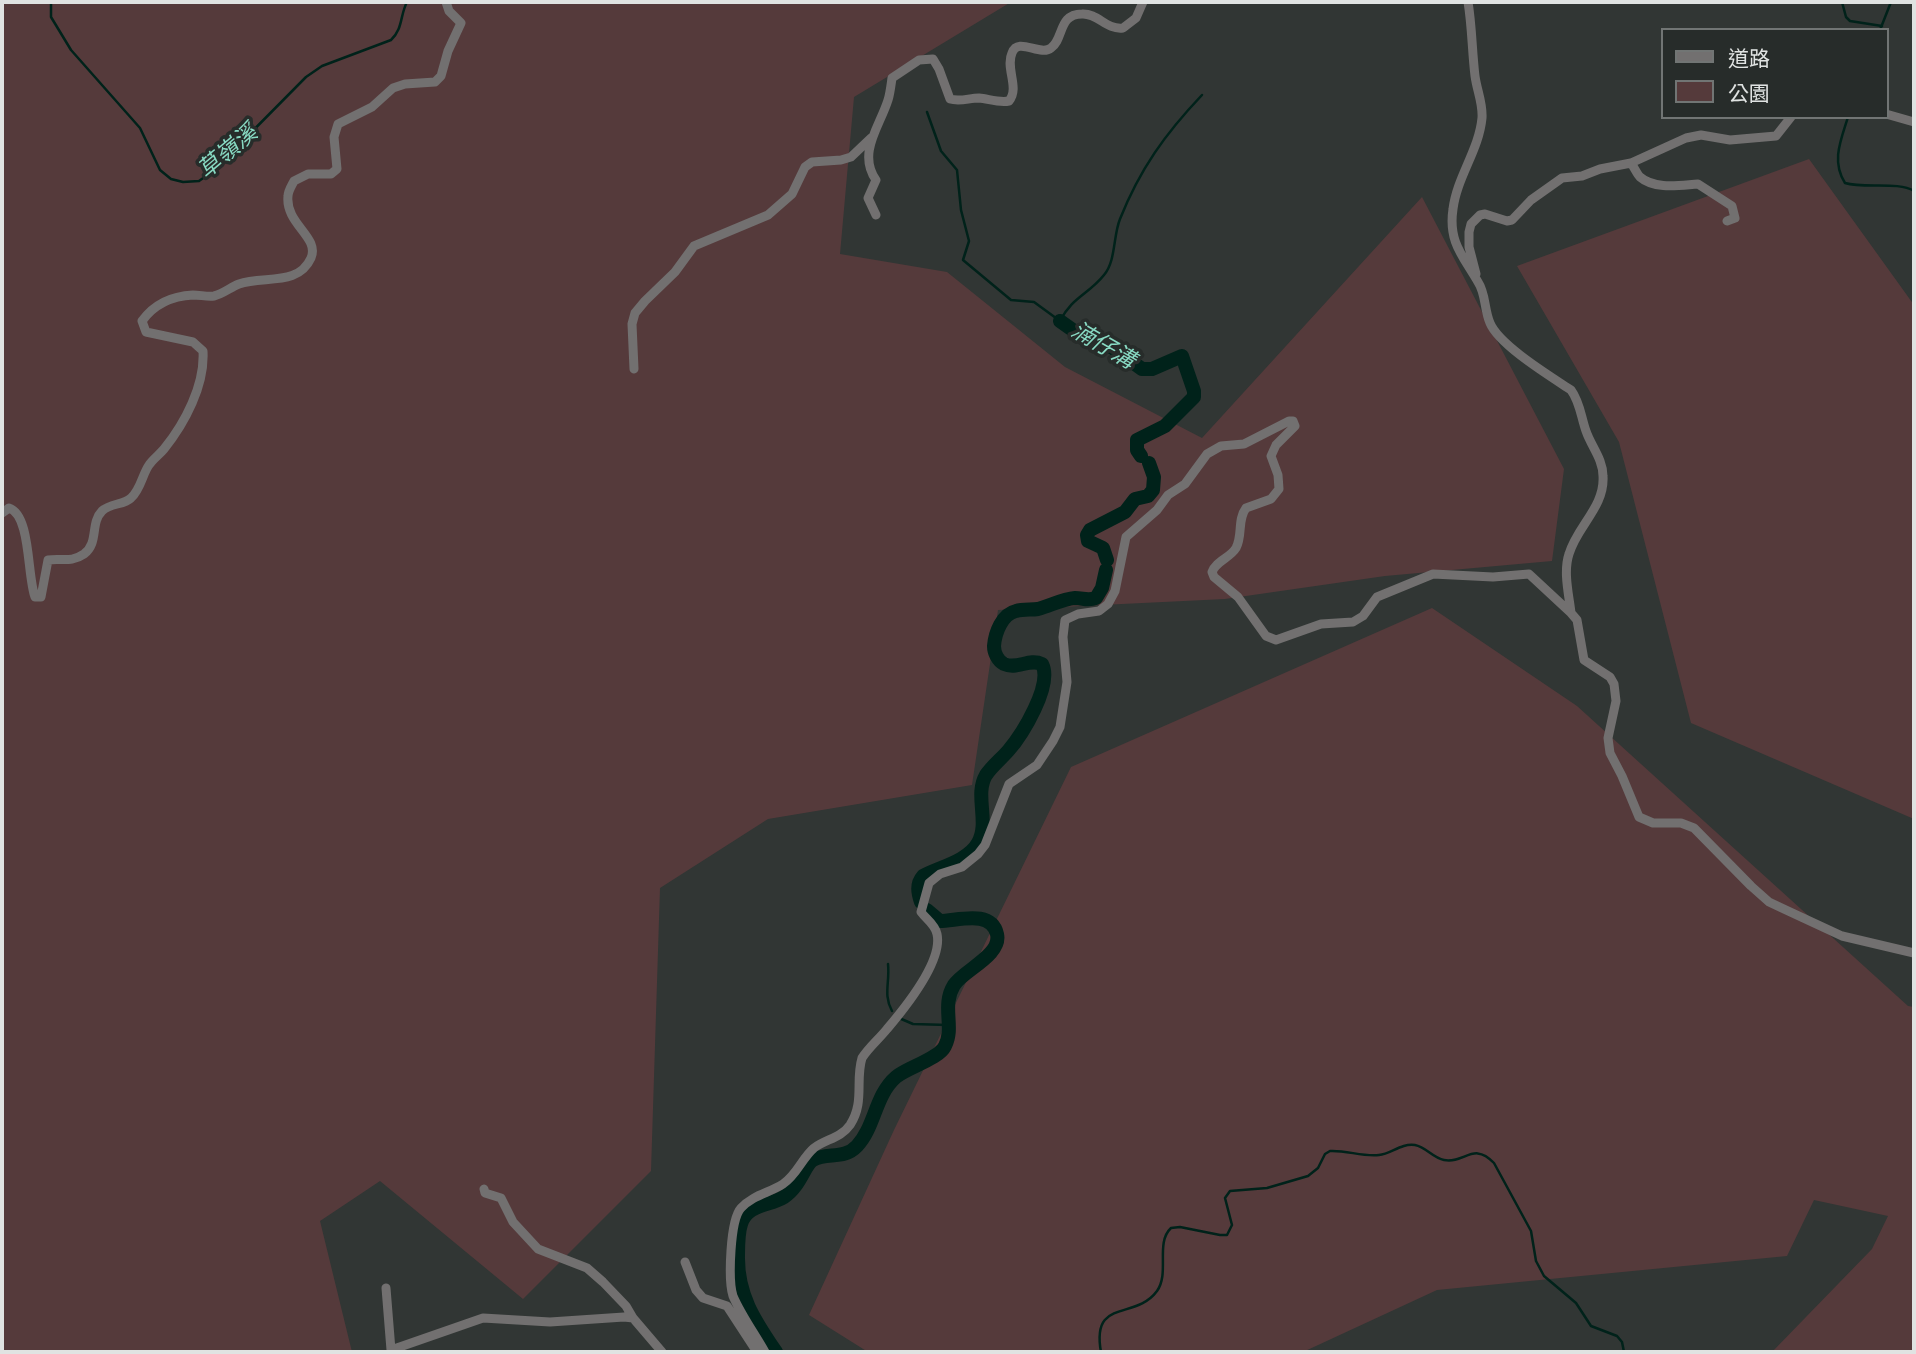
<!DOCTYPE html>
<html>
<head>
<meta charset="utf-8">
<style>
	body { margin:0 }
	#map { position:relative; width:1916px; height:1354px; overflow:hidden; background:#313634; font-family:Rubik,"Noto Sans TC",sans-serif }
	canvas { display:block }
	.frame { position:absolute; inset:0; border:4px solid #e0e3e2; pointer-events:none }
	.legend { position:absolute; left:1661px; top:28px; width:228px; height:91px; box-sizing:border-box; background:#272c2a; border:2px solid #717574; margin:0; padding:9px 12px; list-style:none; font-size:21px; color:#e0e3e2 }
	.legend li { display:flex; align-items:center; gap:14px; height:35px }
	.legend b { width:35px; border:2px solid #717574 }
</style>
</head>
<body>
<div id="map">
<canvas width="1916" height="1354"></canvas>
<div class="frame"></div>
<ul class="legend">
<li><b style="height:9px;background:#727070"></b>道路</li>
<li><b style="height:19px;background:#553a3b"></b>公園</li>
</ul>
</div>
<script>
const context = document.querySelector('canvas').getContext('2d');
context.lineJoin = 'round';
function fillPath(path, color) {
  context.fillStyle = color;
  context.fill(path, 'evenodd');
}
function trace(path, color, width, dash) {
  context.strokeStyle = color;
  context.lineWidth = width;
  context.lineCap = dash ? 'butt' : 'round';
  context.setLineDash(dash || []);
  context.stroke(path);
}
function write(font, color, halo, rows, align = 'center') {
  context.font = font + ' Rubik,"Noto Sans TC",sans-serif';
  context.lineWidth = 7;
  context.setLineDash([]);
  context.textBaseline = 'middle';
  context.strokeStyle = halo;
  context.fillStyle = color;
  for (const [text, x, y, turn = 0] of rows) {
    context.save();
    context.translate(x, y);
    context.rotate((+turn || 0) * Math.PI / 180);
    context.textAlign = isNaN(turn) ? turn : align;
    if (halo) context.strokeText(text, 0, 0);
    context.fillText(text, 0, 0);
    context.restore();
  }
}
fillPath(new Path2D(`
	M2,2H1011L854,97L840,254L947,272L1065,367L1202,438L1422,197L1564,469L1552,561L1385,576L1225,599L998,610L972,785L768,819L660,888L651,1171L523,1299L380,1181L320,1221L352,1352H2Z
	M1809,159L1914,305V819L1691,723L1619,442L1517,266Z
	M1432,608L1577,706L1908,1006L1914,1007V1352H1772L1872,1249L1888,1216L1814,1200L1787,1256L1437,1290L1303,1352H868L809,1315L894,1130L1071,767Z`), '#553a3b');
trace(new Path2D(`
	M51,2V17L71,50L140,128L160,170L171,179L183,182L199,181L213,171L306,77L322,66L391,40C403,29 400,15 407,2
	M1842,2L1846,17L1850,21L1882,26
	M1880,30L1891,2
	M927,112L941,151L957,170L961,210L969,241L963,260L1011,300L1034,302L1060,321C1072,297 1089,294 1104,275C1116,261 1113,236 1120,219C1140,169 1165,134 1202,95
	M1848,117C1841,140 1831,161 1845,183C1865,189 1898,181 1914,191
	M888,964C890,982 883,995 892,1011
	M899,1018L913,1024L948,1025
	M1101,1352C1091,1297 1135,1321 1157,1291C1170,1273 1155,1243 1171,1228L1180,1227L1220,1235H1227L1232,1225L1225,1198L1230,1191L1267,1188L1308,1176L1318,1168L1325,1154L1330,1151C1346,1150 1363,1157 1379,1155C1391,1154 1401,1143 1415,1145C1426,1147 1433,1158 1444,1160C1465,1164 1473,1141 1494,1163L1531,1231L1536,1261L1544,1276L1576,1303L1591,1326L1617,1336L1622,1342L1624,1352`), '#00221a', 2.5);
trace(new Path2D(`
	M1060,321L1084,338L1113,348L1142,369H1152L1182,356L1194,391V397L1165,426L1137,440V450L1141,456
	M1107,560L1103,548L1088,541L1087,535L1090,530L1125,512L1135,499L1148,496L1153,490L1154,477L1149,463
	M921,902C918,893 916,884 923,876C940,867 968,861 978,843C990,822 974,795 986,775C992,766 1001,759 1008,751C1022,735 1053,685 1042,664C1029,658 1017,670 1004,664C998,661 994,653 994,646C995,633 1002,614 1016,611C1023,609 1031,610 1038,609C1050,606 1062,599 1075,598C1083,598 1088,601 1096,598L1102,588L1106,570
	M776,1352C755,1321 737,1295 738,1255C738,1245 738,1233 741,1224C747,1204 770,1206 784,1197C800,1187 805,1164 813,1160C827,1152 844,1160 857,1146C875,1127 875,1095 896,1077C908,1067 939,1059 945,1046C955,1027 941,1006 954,985C964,970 1002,955 997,934C991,909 957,921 940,921L927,910`), '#00221a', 14);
trace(new Path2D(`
	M1468,2C1472,26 1472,51 1475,76C1477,91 1483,103 1482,118C1479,150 1457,177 1453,209C1448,242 1463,256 1478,282C1486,294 1484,309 1490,323C1499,345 1550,376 1571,390C1580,402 1581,417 1586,431C1591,446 1603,459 1603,476C1605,507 1577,526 1569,554C1563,572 1569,595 1571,613
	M1886,114L1914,122
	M1631,163C1634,167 1637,174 1640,177C1655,190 1681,185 1698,184L1732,206L1735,218L1727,221
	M876,215L868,198L876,180C857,153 880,126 888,100C890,94 891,85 892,78L919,60L933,59L939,69L950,99C960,102 969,98 979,98C989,99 999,103 1009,101C1020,88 1005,68 1012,53C1018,36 1040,57 1051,48C1064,39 1058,14 1082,14C1098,13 1106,30 1123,28L1136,18L1143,2
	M1476,274L1469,247V232L1471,224L1480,215L1485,214L1507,221L1512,220L1531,200L1562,178L1582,176L1600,169L1631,163L1686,138L1701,135L1730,140L1776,136L1791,117
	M634,369L632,324L635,313L645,301L675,272L694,246L768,215L792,194L805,167L812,162L841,160L851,157L871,138
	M2,513L9,508C31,515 27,576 35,597H41L48,560C62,558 71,563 84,554C99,543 90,523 102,511C110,503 124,505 131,498C141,489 142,475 149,465C153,459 159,455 164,449C185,423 205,385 203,351L193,342L146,332L142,321C155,303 172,296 193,295C200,295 208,297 214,296C223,294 231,287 239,284C263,275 298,287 311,258C320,237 285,224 288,196C288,191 292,185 294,181L308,174H331L337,169L334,137L338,124L372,107L393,88L405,84L435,82L441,76L448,51L461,23L449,11L446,2
	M484,1189L485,1193L501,1198L513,1222L538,1249L587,1268L603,1282L626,1306L633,1318
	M685,1262L696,1290L703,1298L727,1306L757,1352
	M386,1288L391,1350L483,1318L550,1322L624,1317L633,1318L662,1352
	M765,1352C755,1334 741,1315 733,1296C728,1280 730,1220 741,1208C753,1195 769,1193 783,1184C797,1175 802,1158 814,1148C826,1139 841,1138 850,1125C865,1102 855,1081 862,1058C869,1047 879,1039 887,1029C904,1009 943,961 937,934C935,924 926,919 921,912L929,883L940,874L962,867L978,854L985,845L1009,784L1037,765L1053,741L1060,727L1067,682L1063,637L1065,620L1078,614L1099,611L1108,604L1115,591L1126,537L1157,510L1168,495L1185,484L1207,454L1221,446L1244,444L1289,421H1293L1295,426L1276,445L1271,456L1278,475L1279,489L1271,499L1246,508C1237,520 1243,535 1236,548C1230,558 1216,561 1212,572L1214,577L1238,597L1266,636L1276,640L1321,624L1353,622L1363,616L1377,597L1433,574L1493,577L1529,574L1571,613L1577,620L1584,660L1610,677L1614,684L1616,701L1608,738L1610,753L1622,776L1639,817L1653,823H1681L1694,828L1751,886L1769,902L1786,910L1842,936L1914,953`), '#727070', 9);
write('italic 23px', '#88dac3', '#272c2a', [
	["草嶺溪",228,152,-40],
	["湳仔溝",1103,346,30]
]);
</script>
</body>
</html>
